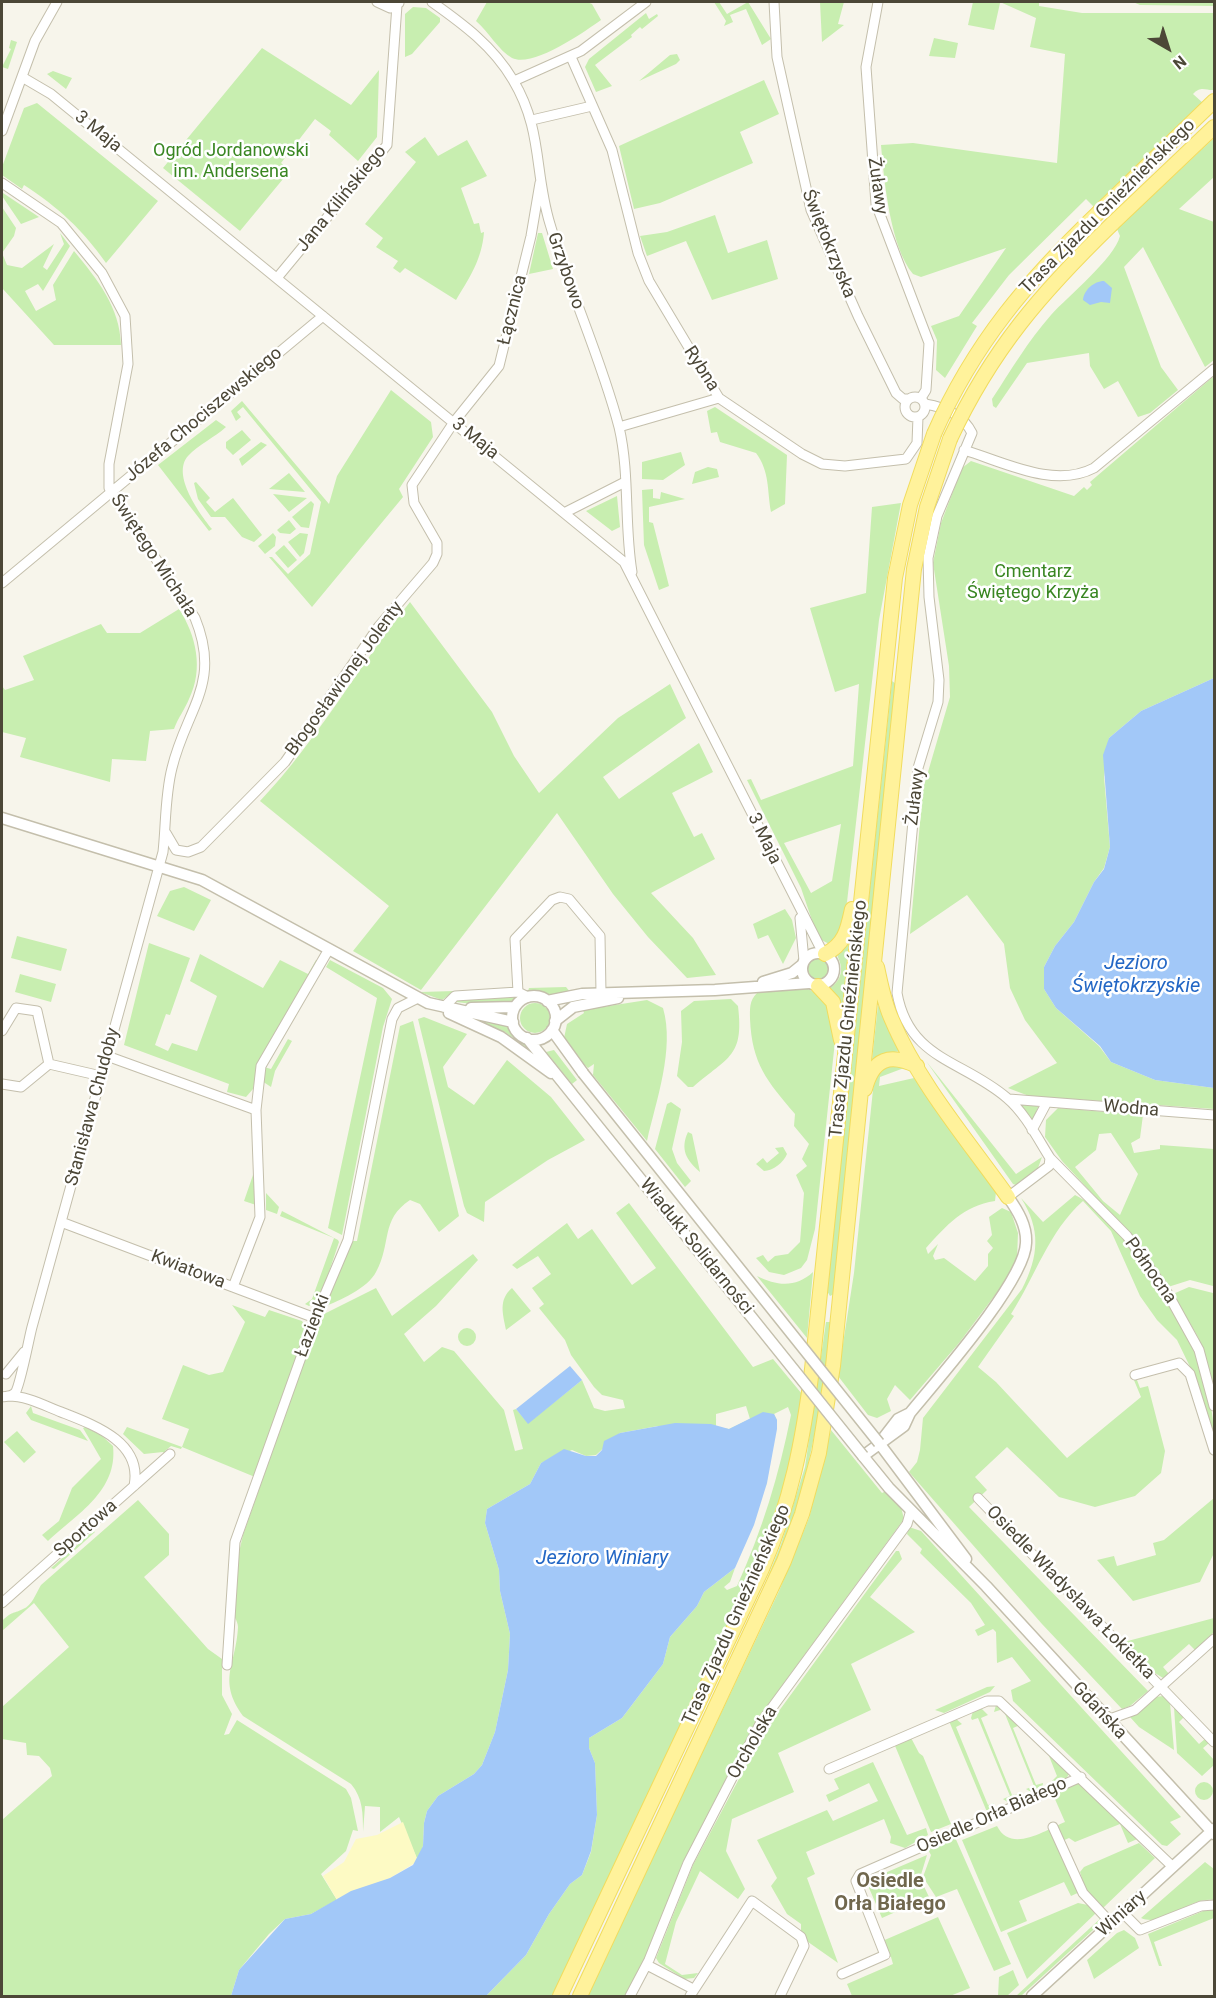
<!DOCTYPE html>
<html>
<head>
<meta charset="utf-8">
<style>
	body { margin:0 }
	#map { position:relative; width:1216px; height:1998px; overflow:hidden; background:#f7f5eb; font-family:Roboto,sans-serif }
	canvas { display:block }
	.frame { position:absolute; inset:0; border:3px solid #4c4737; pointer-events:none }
	.north { position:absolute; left:1138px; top:18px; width:60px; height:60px; -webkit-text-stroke:4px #fff; paint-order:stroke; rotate:141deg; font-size:16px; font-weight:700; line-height:24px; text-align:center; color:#4c4737 }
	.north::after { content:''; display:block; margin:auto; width:21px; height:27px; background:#4c4737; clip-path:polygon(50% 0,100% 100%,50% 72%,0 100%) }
</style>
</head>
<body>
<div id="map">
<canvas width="1216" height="1998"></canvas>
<div class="frame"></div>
<div class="north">N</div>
</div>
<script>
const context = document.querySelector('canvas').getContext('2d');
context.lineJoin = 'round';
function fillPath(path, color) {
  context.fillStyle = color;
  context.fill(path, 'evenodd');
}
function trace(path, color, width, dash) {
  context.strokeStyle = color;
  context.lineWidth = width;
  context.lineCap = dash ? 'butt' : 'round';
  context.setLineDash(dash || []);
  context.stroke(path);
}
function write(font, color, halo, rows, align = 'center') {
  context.font = font + ' Roboto,sans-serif';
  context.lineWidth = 5;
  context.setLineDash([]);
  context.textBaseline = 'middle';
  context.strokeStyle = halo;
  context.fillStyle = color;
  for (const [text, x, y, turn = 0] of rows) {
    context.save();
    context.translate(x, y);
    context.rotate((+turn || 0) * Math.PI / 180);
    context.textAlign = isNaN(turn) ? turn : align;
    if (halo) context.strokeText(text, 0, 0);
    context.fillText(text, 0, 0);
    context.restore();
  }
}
fillPath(new Path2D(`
	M487,2H587L592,4L601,20C584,32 533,68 512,58C499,51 488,31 476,21Z
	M714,2H719L727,14L748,2L771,39L762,45L746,9L730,15L733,22L724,26L726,21Z
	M820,2H844L838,24L844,25L822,42Z
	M973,2L1000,3L994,30L968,25Z
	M1000,2H1039V6L1082,13H1214V90C1207,91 1201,85 1193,94L1203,103L1094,207L1086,199L1009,275L972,323L977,326L945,378L936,370L937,340L931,326L959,316L1006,248L921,277L913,274C890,247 884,179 881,145L913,143L1057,163L1065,54L1030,47L1036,18Z
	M1133,2H1214V6L1140,5Z
	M413,7L426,8L440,18V22L412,54L405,57V14Z
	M646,13L649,19L657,14L658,16L642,29L640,27L631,35L632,37L595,65L612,86L596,92L585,67L589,59Z
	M934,38L958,43L955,58L929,56Z
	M11,40L17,42L8,69L2,67L11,49L9,48Z
	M262,48L351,105L379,70L377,137L358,161L329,135L331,131L315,119L281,163L285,166L283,179L240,231L163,168Z
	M677,54L680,60L676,64L639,81L670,55Z
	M53,71L72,78L66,89L47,74Z
	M764,80L779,114L740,132L753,163L660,203L634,209L619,146Z
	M37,103L158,201L106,263C82,229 59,208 24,185L22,189L2,175V167L24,108Z
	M425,137L438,156L467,140L487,176L461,188L474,224L479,223L481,233L484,232C482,259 470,277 456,300L405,268L400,273L393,268L398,261L376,247L383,238L365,224L416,162L405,152Z
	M1214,138V177L1179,209L1214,222V360L1205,367L1143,247L1124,267L1161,367L1178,390L1150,413L1138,417L1118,381L1104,389L1090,366L1089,353L1027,363L996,408L993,406L992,399C1011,370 1028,341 1051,315C1068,296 1114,259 1120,236L1117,229Z
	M3,193L39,217L21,224L2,196Z
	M2,207L16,228L14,236L2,253L7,265L22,268L54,244L43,267L47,270L64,244L60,233L70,246L43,291L38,284L25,291L36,311L56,300L53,285L74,251C97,279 120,307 121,345H54L2,288Z
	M715,215L728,253L767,240L778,279L712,300L686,241L647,256L640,236L667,232Z
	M538,233H542L553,269L529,274Z
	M1214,376V678L1141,711L1109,738L1104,777L1110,847L1104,868L1094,882L1074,922L1055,946L1044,967V989L1056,1008L1099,1046L1111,1062L1155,1080L1214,1088V1109L1029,1096L1008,1088L1057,1063L1025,1020L1010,988L1004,944L967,895L910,934L923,789L950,697L949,666L933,563L941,523L962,468L971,461L1074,496L1084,487L1087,490L1092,485L1090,482Z
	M391,390L431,422L433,437L399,489L403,497L312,607L269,557H272L288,574L310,554L321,502L243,407L237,412L241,417L236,421L231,411L242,401L329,504L337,476Z
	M715,407L787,455L785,504L771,512C767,490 770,472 756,453L720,442L717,432L711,433L707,411Z
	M216,420L226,427C214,438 199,444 188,456C171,475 200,514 212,529L209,531L158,465Z
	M242,430L251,440L233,455L226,448V442Z
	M261,442L267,445L242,466L239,459Z
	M681,452L685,465L663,480L642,479V462Z
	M708,467L717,469L719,477L692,484L695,472Z
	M289,473L305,492L269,489Z
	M196,482L210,498L206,502L215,512L233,498L262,535L254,542L242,537L225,517H211L198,499L194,483Z
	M653,489V498L660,499L661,492L685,499L649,507V522L653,523L669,586L659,590L644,545L642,490Z
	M273,494L307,498L289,512Z
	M617,496L620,527L612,531L586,511Z
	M311,501L314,504L309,528L301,527L292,517Z
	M901,503L879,620L847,902L838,937L829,944L818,938L801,888L747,780L751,779L761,800L853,766L859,684L835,692L810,608L866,593L872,507ZM841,824L832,881L811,893L784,843Z
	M289,520L296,529L290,534L280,533L277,530Z
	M273,533L276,537L275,546L265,554L258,546Z
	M300,533L308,534L304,553L300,557L288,542Z
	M284,545L297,560L288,568L275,553Z
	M410,602L492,712L514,756L539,793L618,718L670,684L686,718L603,777L619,799L699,743L713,772L672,793L694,837L702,833L715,859L651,893L693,938L716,975L687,978L648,937L613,894L557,813L421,990L353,951L389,906L260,801C317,741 358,667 410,602Z
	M179,609C196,635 204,669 189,699C185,709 178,718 174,729L150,731L146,761L112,759L110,782L20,757L26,738L2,732V686L5,690L34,680L23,656L101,624L107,633H140Z
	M892,681L896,684L834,1294L830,1296L827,1291Z
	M184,887L211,900L194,931L157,916L170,891Z
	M785,909L792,920L796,938L783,964L768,935L758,939L753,924Z
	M17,936L67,949L61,971L11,958Z
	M850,939L842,1018L829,989C843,979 844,968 836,953Z
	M149,943L190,958L170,1015L166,1014L155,1045L168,1051L172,1043L197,1051L217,996L190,981L200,954L263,988L280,960L308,974L316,960L319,962L258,1065L253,1089L246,1097L227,1092L229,1084L124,1045Z
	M808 969a11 11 0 1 1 22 0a11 11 0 1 1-22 0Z
	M330,960L383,988L392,999L383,1027L342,1235L328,1228L377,998L326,967Z
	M20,974L56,984L51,1002L15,992Z
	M794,986H802L825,998L835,1041L815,1229L807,1260L801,1268L784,1275L769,1272L756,1258L763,1255L768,1262L775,1256L788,1254L800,1242L804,1193L796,1175L807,1166L802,1159L809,1144L794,1126L795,1114C767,1081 752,1064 750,1019C750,1009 749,1001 757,993Z
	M566,987L571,993L557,996L528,991L529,988Z
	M455,991L442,1000L420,992Z
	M516,996C508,1011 471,1003 455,1002L457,999Z
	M731,999L738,1006C744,1057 729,1056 693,1087H688L677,1076L682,1042L681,1011L694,1001Z
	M647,1000L663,1008C675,1049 656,1101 647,1141L593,1075L594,1064L588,1068L576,1057L564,1038L567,1024L584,1013L583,1010Z
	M520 1018a15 15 0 1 1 30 0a15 15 0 1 1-30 0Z
	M878,1005L901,1051L882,1054L872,1060Z
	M424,1017L467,1034L443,1067L448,1087L474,1105L507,1060L551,1097L585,1140L548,1160L485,1202L484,1222L467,1213L464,1206L418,1019Z
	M470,1018L504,1024L535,1054L505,1032Z
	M413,1021L459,1216L439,1232L420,1204L410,1200C380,1220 392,1243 376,1272C368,1288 339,1301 323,1307L351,1241H357L400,1026Z
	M288,1039L292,1041L275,1071L271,1087L262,1081L264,1067L271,1069Z
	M554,1050L577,1080L572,1084L546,1052Z
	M926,1061L1016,1174L1042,1157L1038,1168L1016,1185L1013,1184Z
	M891,1064L904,1068L880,1077L879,1086L914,1078L996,1192L995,1201C963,1206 947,1225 926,1248L928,1254L938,1244L933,1256L935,1260L944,1258L975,1281L988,1266V1254L993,1248L987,1241L992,1235L989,1217L1002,1208L1011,1212L1018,1233L1017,1259L1010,1275L959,1343L910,1400L895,1385L887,1399L891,1411L877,1418L868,1415L838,1376L854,1273L874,1080L878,1072Z
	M671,1102L681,1109L672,1149L677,1163L691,1181L685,1187L655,1149L667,1104Z
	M1020,1102L1039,1105L1033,1119L1030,1120L1019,1105Z
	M1058,1108L1143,1115L1140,1138L1131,1143L1134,1153L1160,1149V1145L1214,1149L1213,1286L1190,1280L1168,1287L1129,1233L1062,1161L1045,1137L1046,1120ZM1111,1133L1138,1174L1120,1215L1103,1201L1075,1167L1096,1150L1099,1134Z
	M688,1132L692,1134L700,1172C686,1160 680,1149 688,1132Z
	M783,1147L787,1154C784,1162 773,1171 764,1171L756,1164L763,1158L767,1163L779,1153L775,1148Z
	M253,1175L256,1176V1205L244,1201Z
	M266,1193L279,1207L277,1214L266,1210Z
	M1075,1195C1115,1213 1176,1309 1195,1349C1207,1377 1214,1412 1214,1442L1193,1373L1177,1340L1157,1320L1140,1296L1111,1231L1083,1201C1049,1231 1035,1277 1011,1314L1014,1316L978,1367L996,1382L1067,1458L1141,1397L1131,1373L1134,1372L1140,1388L1148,1386L1165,1451L1161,1473L1135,1496L1095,1507L1059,1497L1007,1447L975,1477L987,1490L969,1507L1148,1691L1130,1706L1122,1709L1042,1624L909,1472L917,1462L920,1450L923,1418L1022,1289C1039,1256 1041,1229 1021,1198L1043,1222Z
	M629,1203L753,1367L773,1359L802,1394C797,1449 782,1504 763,1555L554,1996H486L526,1955L549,1914L570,1884L582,1875L591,1852L597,1815L595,1763L589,1748V1738L622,1718L663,1664L670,1637L697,1606L704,1592L735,1568L730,1582L724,1587L727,1590L737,1586C762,1531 779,1475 791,1415L788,1407L774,1414L777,1420L766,1486L658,1426L620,1433L596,1455L586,1456L572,1450L541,1463L530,1484L487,1509L485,1523L499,1570L500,1591L510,1634L508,1670L495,1732L482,1765L474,1774L438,1796L427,1811L424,1823L423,1846L418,1861L399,1817L380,1832V1807L365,1806L363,1832C363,1814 363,1798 351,1784L243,1716C217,1679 236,1666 238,1627C238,1621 233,1616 232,1610C229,1592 239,1553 243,1535L320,1316L376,1288L392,1316L473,1254L478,1260L436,1306L404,1334L424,1362L442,1347L454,1351L504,1410L515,1451L523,1449L513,1410L516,1409L528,1423L582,1380L594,1408L605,1411L625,1408L623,1400L602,1395L594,1387L571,1355L565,1340L539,1308L544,1304L532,1288L551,1274L538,1256L517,1269L512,1265L567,1223L578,1239L592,1229L632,1285L656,1268L616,1213ZM746,1406L750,1419L729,1429L716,1427V1414Z
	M282,1211L338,1240L339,1242L320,1299L309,1306L305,1304L312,1299L334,1238L280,1216Z
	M813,1272L807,1338L757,1276C777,1286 796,1288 813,1272Z
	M1189,1287L1213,1293L1214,1392L1198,1337L1173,1294Z
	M512,1288L531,1311L506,1330C503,1314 498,1300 512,1288Z
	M232,1305L265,1317L269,1310L302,1321L307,1329L255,1477L182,1447L181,1449L171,1446L165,1451L167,1456L163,1452L144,1454L123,1434L127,1427L182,1447L189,1429L162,1419L183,1365L209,1375L223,1372L245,1322Z
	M826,1322H830L831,1326C822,1400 811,1470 786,1540C780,1557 773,1580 761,1594L781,1544L805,1467Z
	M458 1337a9 9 0 1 1 18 0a9 9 0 1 1-18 0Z
	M31,1406L33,1413L80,1430L88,1441L31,1420L26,1413Z
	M85,1427L101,1435L113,1446C118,1491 77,1514 48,1541L42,1535L59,1521L72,1488L101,1459L83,1428Z
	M831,1430L882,1493L886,1491L901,1507L904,1519L756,1721L683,1862L645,1959L626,1996H587L779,1591L809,1518Z
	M17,1431L36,1452L24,1463L4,1442Z
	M1214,1498V1553L1200,1582L1133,1601L1097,1560L1114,1556L1117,1566L1156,1555L1153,1543L1164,1540Z
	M138,1500L169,1534V1555L144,1577L208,1649L222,1659V1695L232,1714L224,1735L229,1734L237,1720L346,1789L351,1798L358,1831L353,1830L346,1851L321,1874L337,1900L311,1914L285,1919L269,1934L239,1970L231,1996H2V1820L52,1776L50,1768L39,1756L27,1755L26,1743L2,1739V1707L69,1647L34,1603L2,1631V1621C14,1610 11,1615 23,1609C32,1606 36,1593 41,1585Z
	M909,1527L921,1531L1181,1817L1170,1822L1181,1834L1167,1846L1162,1845L1013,1701L1011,1690L1031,1681L1012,1657L997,1663L996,1632L993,1629L978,1636L975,1630L985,1625L971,1603L920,1553L922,1549L907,1534Z
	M93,1531L95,1532L54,1569L51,1568Z
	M896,1551H899L902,1559L870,1597L915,1632L851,1664L871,1710L778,1753L794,1792L732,1819L726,1851L745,1889L738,1899L700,1871L676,1922L665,1964L682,1975L698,1973L694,1978L684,1979L659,1963L656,1958L693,1865L765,1730Z
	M1214,1618V1632L1195,1650L1189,1644L1163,1667L1169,1674L1163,1678L1155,1673L1124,1642Z
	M995,1686L990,1692L944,1713L935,1710L987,1687Z
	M1163,1696L1170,1703L1174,1750L1139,1727L1130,1717L1155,1697Z
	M996,1705L1001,1706L1020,1725L1013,1728L1036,1785L1043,1783L1042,1790L1033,1793L1026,1789L1034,1786L1003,1709L994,1712Z
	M1174,1707L1184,1717L1179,1722L1199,1744L1205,1739L1209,1743L1203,1748L1214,1760V1765L1202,1776L1177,1753Z
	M981,1708L988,1715L981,1718L1012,1795L1021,1794L1019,1799L1009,1803L1003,1799L1010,1796L978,1718L972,1720L971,1718L973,1711Z
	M955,1718L962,1724L956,1727L988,1805L994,1803V1808L987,1812L949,1721Z
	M909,1734L919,1753L923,1756L951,1824L931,1832L893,1741Z
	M1047,1751L1069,1774L1066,1779L1056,1783L1052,1781L1057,1776Z
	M873,1762L907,1835L926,1828L928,1835L905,1848L890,1843L891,1837L884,1819L806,1852L815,1874L807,1878L838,1963L801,1937V1924L787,1914L771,1886L777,1878L757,1840L827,1810L833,1821L878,1801L869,1783L829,1802L826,1795L839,1789L834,1779Z
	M1081,1777L1142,1837L1128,1843L1120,1824L1075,1842L1069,1838L1060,1842L1082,1891L1071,1896L1064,1882L1019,1901L1027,1921L1001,1932L962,1840L997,1826C1011,1854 1045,1830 1065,1822L1051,1790Z
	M1195 1791a9 9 0 1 1 18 0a9 9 0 1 1-18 0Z
	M954,1835L1011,1964L994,1971L957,1889L936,1897L923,1877L931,1855L927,1848Z
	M1139,1843L1155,1858L1103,1908L1086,1891L1080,1872L1084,1867Z
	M927,1855L920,1878L929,1897L882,1918L866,1881Z
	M1205,1862L1214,1869V1900C1189,1896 1165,1928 1141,1918Z
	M1078,1903L1088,1905L1096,1913L1027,1979L1007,1933Z
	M1208,1909L1214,1910V1918L1154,1942L1162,1966H1159L1148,1934Z
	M938,1917L970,1988L950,1996H852L847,1984L893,1964L891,1957L885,1955L880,1942Z
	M1102,1917L1104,1920L1021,1996H1016Z
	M1124,1930L1135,1938L1139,1948L1094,1979L1087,1960L1117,1933Z
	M1013,1970L1019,1985L1007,1996H998L999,1977Z`), '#c8eeb0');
fillPath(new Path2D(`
	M403,1822L418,1861L390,1878L337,1900L323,1876L344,1862L356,1839L377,1835Z`), '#fdfac4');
fillPath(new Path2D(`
	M1104,281L1112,288L1110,303L1101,302L1090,305L1083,300C1084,290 1094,281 1104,281Z
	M1214,678V1088L1155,1080L1111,1062L1100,1046L1056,1008L1044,989V967L1055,946L1074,922L1094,882L1104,869L1110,847L1103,755L1109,738L1141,711Z
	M570,1366L582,1380L528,1424L516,1409Z
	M763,1412L774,1414L777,1420V1429L767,1483L754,1525L735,1568L704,1592L697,1606L670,1637L663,1664L622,1718L589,1738V1748L595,1763L597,1815L591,1851L582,1875L570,1884L549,1914L526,1955L486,1996H231L239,1970L285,1919L311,1914L351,1891L390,1878L413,1865L423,1846L424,1823L427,1811L438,1796L474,1774L482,1765L495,1732L508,1670L510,1634L500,1591L499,1570L485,1523L487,1509L530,1484L541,1463L564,1449L586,1456H596L602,1450L604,1441L620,1433L675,1423L711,1424L729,1429Z`), '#a2c8f8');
const minor = new Path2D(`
	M377,2L390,8L399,3
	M432,2C463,24 493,46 513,80C543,130 534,172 550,224C570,292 601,358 619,427C630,474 624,524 632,572
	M774,2L777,57L811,210L858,316L896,393L903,399H908
	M878,2L866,67L876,204L929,343L926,390L921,398
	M571,57L612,150L638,253L649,281L719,398L802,454L822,464L845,466L906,459L917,443L918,417
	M22,77L51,94L624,562L823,953
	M514,81L581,51L646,2
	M532,120L592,106
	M2,131L35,41L57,2
	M2,183L61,223L102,273L125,316L128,364L109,464V488L195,618C222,684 186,709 172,768C165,795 166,824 163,852L32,1327C29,1338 20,1387 15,1393C11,1397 6,1396 2,1397
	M277,278L387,145L397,5
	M905 407a10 10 0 1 1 20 0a10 10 0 1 1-20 0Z
	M925,404C944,407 963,415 972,433L937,516L928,558L929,597L939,680L938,702L918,768L897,993C909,1060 963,1060 1007,1098C1025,1113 1038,1139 1050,1158L1049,1166L1008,1197
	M619,427L719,398
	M964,450C1004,462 1054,489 1094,468L1214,369
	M566,512L625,482
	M2,583L323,316
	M166,833L176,850L188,852L201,847L285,762L379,626L433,563L437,554V543L414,503L412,485L454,422L499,366L531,236L540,183
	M800,918L804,961
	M518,992L515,939L552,900L560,897L569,899L600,936L601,993
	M444,1007L455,996L518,992L528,997
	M2,1031L16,1008L37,1011L49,1064L101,1076
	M107,1056L256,1110
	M2,1084L21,1087L49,1064
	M1009,1099L1214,1115
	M1032,1130L1047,1102
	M1050,1158L1127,1236L1168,1294L1199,1350L1214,1406
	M61,1222L315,1318
	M233,1287L260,1217L256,1110L261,1066L329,949
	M6,1374L24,1352
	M1135,1375L1179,1363L1190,1374L1214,1450
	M8,1396C27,1396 43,1405 61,1412C94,1425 143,1442 134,1486
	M978,1498L1214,1742
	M2,1603L170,1454
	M227,1665L235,1542L315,1318L348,1240L392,1019L398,1008L418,998
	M1107,1720L1135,1710L1214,1639
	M829,1769L987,1701H999L1173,1867
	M1053,1827L1083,1893L1111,1923
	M1122,1912L1140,1930L1201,1906L1214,1905
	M647,1965L693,1989
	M842,1974L885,1955L856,1881L860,1874L1081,1777
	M630,1996L649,1960L688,1863L760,1724L907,1524L911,1510
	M690,1996L752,1901L801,1937L804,1946L780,1996`);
const tertiary = new Path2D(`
	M2,818L202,880L428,1003L513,1022
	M802 969a16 16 0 1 1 32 0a16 16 0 1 1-32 0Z
	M763,982L792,973L802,965
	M512 1018a22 22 0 1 1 44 0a22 22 0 1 1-44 0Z
	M547,1001L582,994L715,990L809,983
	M471,1008L515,1007
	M449,1013L501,1037L551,1073
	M555,1021L573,1007L618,998
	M552,1030L583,1073
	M527,1038L749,1314
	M1008,1197C1018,1211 1027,1226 1026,1243C1025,1281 937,1380 910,1413L904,1426L863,1456L889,1488L986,1586L1214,1834
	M881,1441L898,1419L910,1413
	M879,1443L966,1559
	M1032,1996L1214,1829`);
const primary = new Path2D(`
	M1099,212L1214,101
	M1112,224L1214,127
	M825,954C845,945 848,928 852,909
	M877,967C881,985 884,1003 892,1020C918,1082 969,1142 1008,1197
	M818,986L833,1002L841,1040
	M865,1089C873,1058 890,1053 917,1066
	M560,1996L762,1569C791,1502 803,1441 812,1369L895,578L910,505L934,434
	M580,1996L784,1561L802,1514L819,1453L833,1366L914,569L927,507L950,439`);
trace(minor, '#c4bfac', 11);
trace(tertiary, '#c4bfac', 13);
trace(primary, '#f1dc5e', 16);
trace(minor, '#fff', 9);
trace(tertiary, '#fff', 10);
trace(primary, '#fff29b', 14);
const tertiaryBridge = new Path2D(`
	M583,1073L879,1443
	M749,1314L863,1456`);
const primaryBridge = new Path2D(`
	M934,434C974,343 1028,280 1099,212
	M950,439C992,349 1042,292 1112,224`);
trace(tertiaryBridge, '#c4bfac', 13, []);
trace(primaryBridge, '#f1dc5e', 16, []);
trace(tertiaryBridge, '#fff', 10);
trace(primaryBridge, '#fff29b', 14);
write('18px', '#4c4737', '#fff', [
	["3 Maja",98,132,39],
	["Żuławy",877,186,82],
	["Jana Kilińskiego",342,199,-51],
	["Trasa Zjazdu Gnieźnieńskiego",1108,207,-45],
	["Świętokrzyska",828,244,68],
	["Grzybowo",565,271,71],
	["Łącznica",513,310,-76],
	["Rybna",701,369,57],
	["Józefa Chociszewskiego",204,415,-40],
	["3 Maja",475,439,39],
	["Świętego Michała",153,556,57],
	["Błogosławionej Jolenty",345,679,-54],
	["Żuławy",916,797,-83],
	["3 Maja",764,839,64],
	["Trasa Zjazdu Gnieźnieńskiego",849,1019,-84],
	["Stanisława Chudoby",93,1107,-75],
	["Wodna",1131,1109,5],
	["Wiadukt Solidarności",696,1247,51],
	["Kwiatowa",188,1270,21],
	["Północna",1150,1271,55],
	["Łazienki",313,1326,-69],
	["Sportowa",86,1529,-41],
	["Osiedle Władysława Łokietka",1070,1593,46],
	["Trasa Zjazdu Gnieźnieńskiego",737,1615,-66],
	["Gdańska",1099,1711,47],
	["Orcholska",753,1743,-60],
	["Osiedle Orła Białego",992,1816,-24],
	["Winiary",1122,1914,-42]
]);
write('18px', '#398622', '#fff', [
	["Ogród Jordanowski",231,151],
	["im. Andersena",231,172],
	["Cmentarz",1033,572],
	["Świętego Krzyża",1033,593]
]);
write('italic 20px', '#2367c5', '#fff', [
	["Jezioro",1136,964],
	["Świętokrzyskie",1136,987],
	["Jezioro Winiary",602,1559]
]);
write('bold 20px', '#70674d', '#fff', [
	["Osiedle",890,1882],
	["Orła Białego",890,1905]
]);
</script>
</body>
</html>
